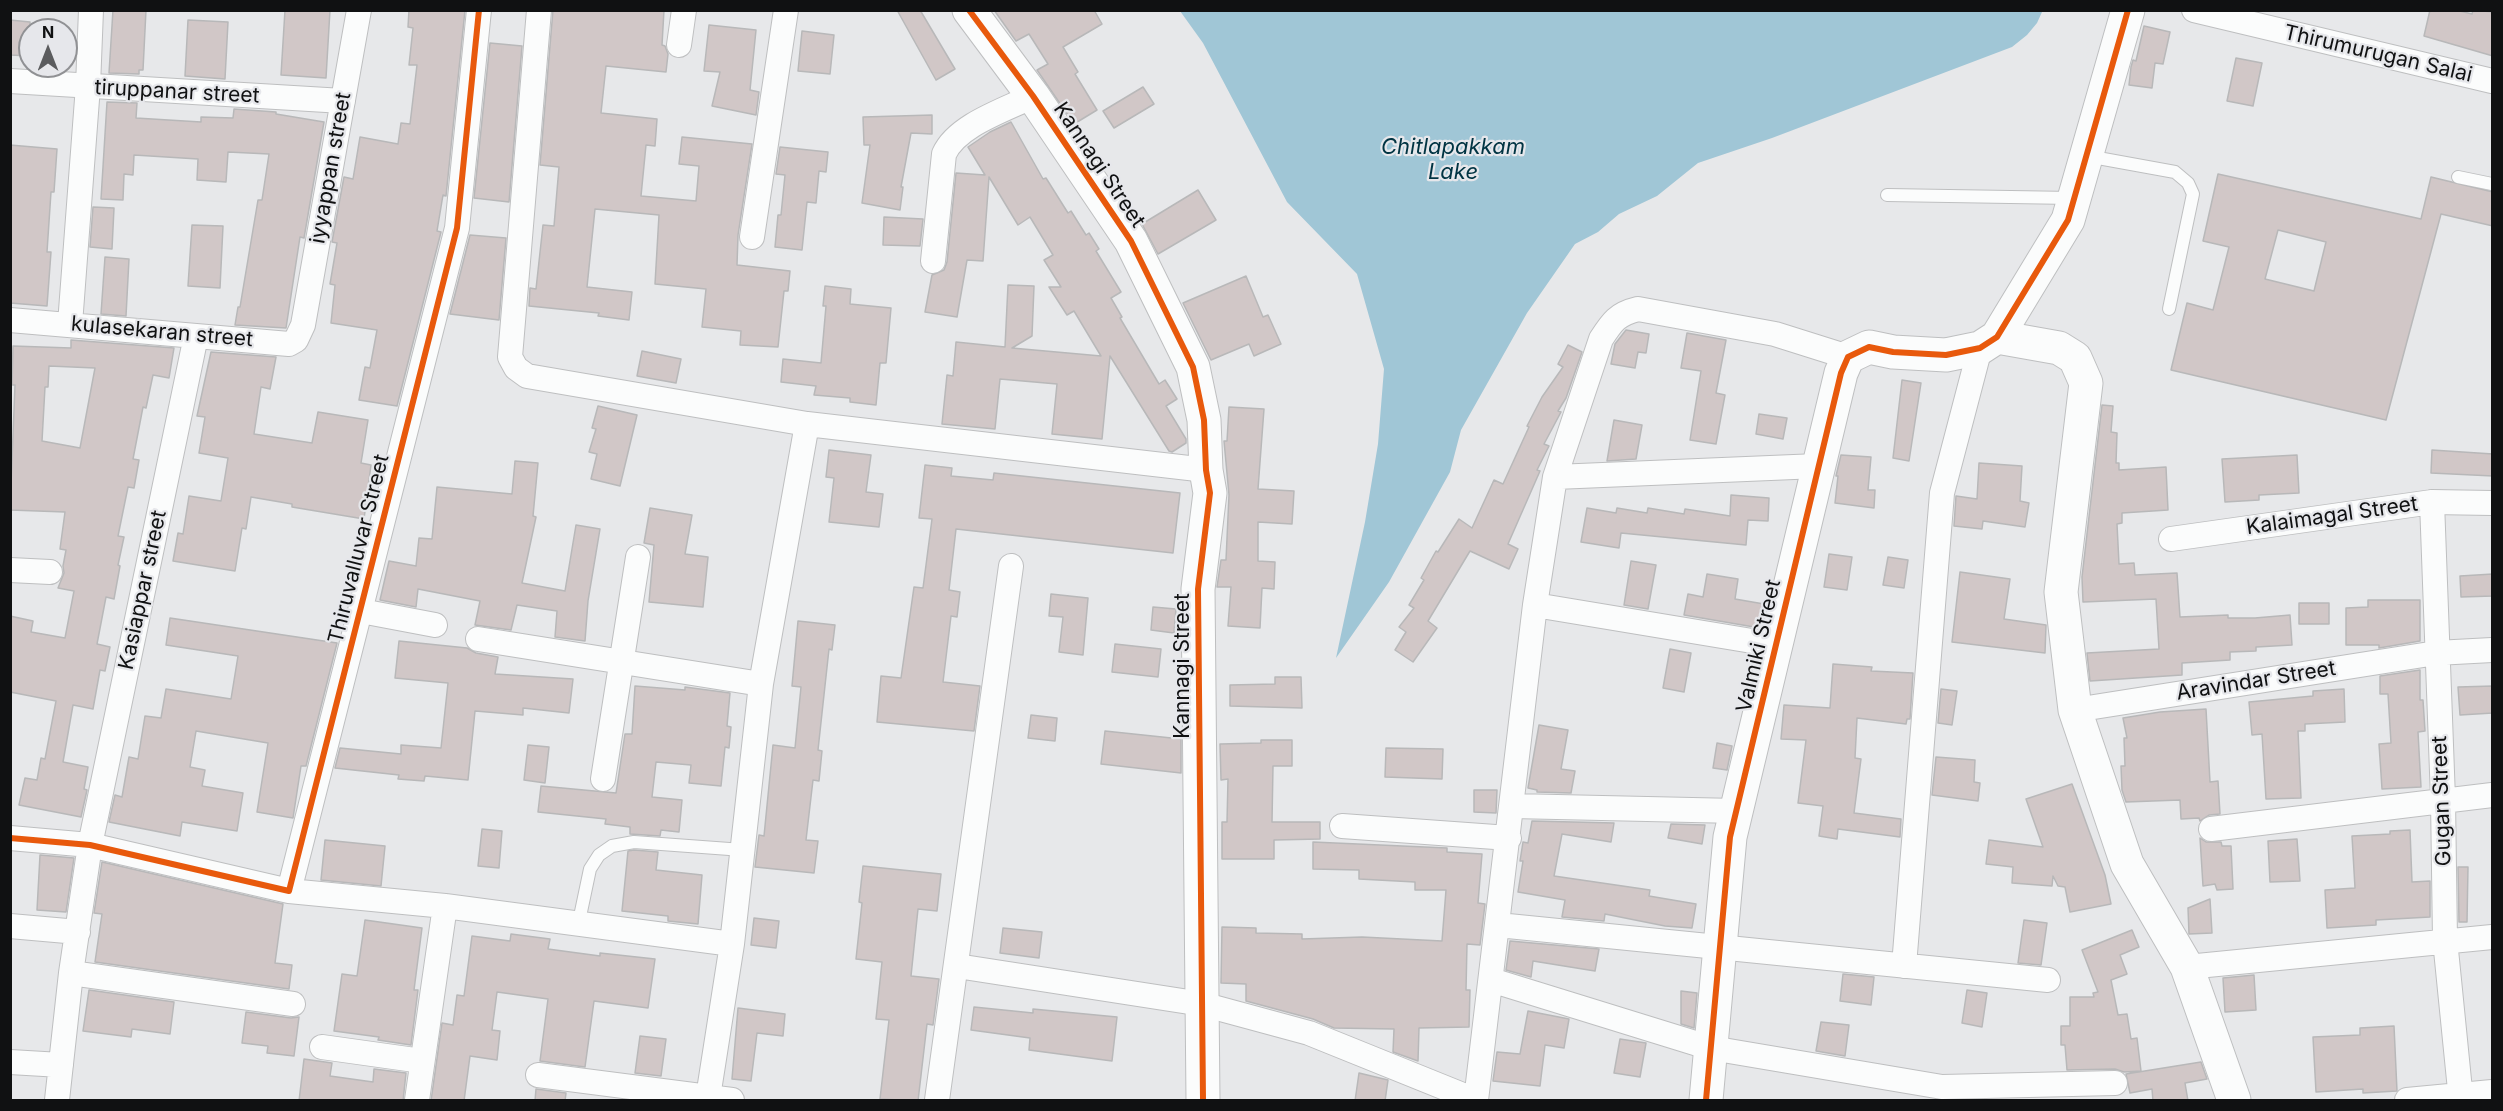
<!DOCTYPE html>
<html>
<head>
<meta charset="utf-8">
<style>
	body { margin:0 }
	#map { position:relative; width:2503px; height:1111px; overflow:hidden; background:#e7e8ea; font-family:Inter,sans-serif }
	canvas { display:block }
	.frame { position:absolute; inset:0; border:12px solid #101112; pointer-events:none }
	.north { position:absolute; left:18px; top:18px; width:60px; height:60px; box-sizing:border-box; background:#e6e7eb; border:2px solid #909194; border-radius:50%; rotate:0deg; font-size:16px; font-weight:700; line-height:24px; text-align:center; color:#101112 }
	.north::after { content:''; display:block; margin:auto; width:21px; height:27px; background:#5b5c5e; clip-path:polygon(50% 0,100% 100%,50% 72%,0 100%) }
</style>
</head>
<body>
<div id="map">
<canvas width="2503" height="1111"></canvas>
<div class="frame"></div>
<div class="north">N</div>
</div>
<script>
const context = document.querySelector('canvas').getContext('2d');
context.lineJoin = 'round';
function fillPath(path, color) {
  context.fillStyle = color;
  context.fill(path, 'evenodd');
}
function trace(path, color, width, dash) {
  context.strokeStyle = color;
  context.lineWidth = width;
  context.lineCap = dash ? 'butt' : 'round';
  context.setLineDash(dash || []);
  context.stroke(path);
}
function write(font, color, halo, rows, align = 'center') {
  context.font = font + ' Inter,sans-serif';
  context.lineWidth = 4.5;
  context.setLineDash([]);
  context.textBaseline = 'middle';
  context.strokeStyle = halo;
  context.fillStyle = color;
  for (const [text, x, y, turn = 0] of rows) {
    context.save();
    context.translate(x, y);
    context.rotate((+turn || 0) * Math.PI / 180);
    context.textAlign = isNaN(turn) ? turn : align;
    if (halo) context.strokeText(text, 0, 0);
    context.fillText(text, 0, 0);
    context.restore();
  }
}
fillPath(new Path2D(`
	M2035,10L2042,12L2037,23L2027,35L2012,47L1772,138L1698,163L1657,196L1619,214L1598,232L1575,244L1527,313L1461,430L1450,472L1389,582L1336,658L1365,522L1378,444L1384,369L1357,274L1287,202L1203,43L1180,11Z`), '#a0c6d6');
const building = new Path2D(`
	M113,10H146L143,70H139V74L109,73Z
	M285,10H330L326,78L281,75Z
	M409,10H465L446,196L443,195L437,231L441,232L397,406L359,400L365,367L370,368L377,330L331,323L335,285L330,284L337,243L332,242L344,177L353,179L360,137L398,144L401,123L410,124L417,65H409L413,28L408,27Z
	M553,10H664L662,45L665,46L668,54L666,72L606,66L601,113L657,119L655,146L646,145L641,196L696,201L699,166L679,164L682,137L752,144L738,235L737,265L790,271L788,291H784L778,347L740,345L741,331L702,327L706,289L655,284L659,215L595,209L587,287L632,292L629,320L598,316L599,313L529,306L530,288L536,289L543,225L554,226L559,167L540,165Z
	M897,10H920L955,69L936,80Z
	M994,10H1094L1102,24L1063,47L1078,72L1075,74L1097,110L1074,124L1037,70L1048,64L1029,34L1016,41Z
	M2430,10H2456L2472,14L2473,10L2493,12V56L2424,36Z
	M10,20L30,22V56L10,55Z
	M188,20L228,22L225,79L185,76Z
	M709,25L756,30L750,90L759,92L756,115L712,106L720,72L704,71Z
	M2144,26L2170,32L2163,64L2155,63L2152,88L2129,85L2131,67L2133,60L2136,61Z
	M802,31L834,35L830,74L798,71Z
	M490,43L522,46L509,202L474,198Z
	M2236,58L2262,63L2253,106L2227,101Z
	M1143,87L1154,104L1114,128L1103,111Z
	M107,102L137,103L136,118L201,122V117L233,118L234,109L276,112V114L324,122L304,238L300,237L286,328L235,325L238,307H240L258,200H262L269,154L228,152L226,182L197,180L198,159L134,155L133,175L124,174L123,200L101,199Z
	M932,115V134L911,133L901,187H903L900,210L862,203L870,145H864L863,117Z
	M1011,122L1043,179L1046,178L1068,213L1071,211L1086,235L1089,233L1099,249L1096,251L1121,292L1111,298L1122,317L1120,318L1159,384L1165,380L1177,399L1166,406L1186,439V443L1172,452L1169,451L1110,356L1102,439L1052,434L1057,384L1000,379L995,429L942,424L947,375L953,376L956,342L1005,347L1008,285L1034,286L1032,336L1012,348L1101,356L1074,311L1067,315L1049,287H1061L1044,260L1053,255L1030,217L1018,225L989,177L983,261L967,260L957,317L925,312L932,275L944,270L947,262L956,173L985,175L968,147L990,132Z
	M10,145L57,149L54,192H51L47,252H51L47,306L10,303Z
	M780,147L828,152L826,172L819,171L816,203L807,202L802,250L775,247L778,215H781L785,175L776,174Z
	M2218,174L2421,219L2431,177L2493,192V226L2441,214L2386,420L2171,370L2187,303L2213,310L2229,247L2203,241ZM2278,230L2326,242L2314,291L2265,279Z
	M1198,190L1216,220L1158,254L1142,224Z
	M93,207L114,208L112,249L90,247Z
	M884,217L923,219L920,246L883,245Z
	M192,225L223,226L220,288L188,286Z
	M470,235L506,238L499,320L450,314Z
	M105,257L129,259L126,316L101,314Z
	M1246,276L1263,317L1268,315L1281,344L1254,356L1249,344L1211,360L1183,303Z
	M825,286L851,289L850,304L891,308L886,363H880L876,405L850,402V398L814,395L816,386L781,382L783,359L821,363L826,306H823Z
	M1626,330L1649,334L1646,353L1638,352L1635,368L1611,364L1615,344Z
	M1687,333L1726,340L1716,393L1725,395L1716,444L1690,440L1701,371L1681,368Z
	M71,340L174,348L169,378L153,375L146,408L143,407L133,459L139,460L134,488L128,487L118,536L124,537L118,565L120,566L114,599L106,597L97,644L110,647L105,671L100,670L93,709L73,705L63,762L88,767L84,789L87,790L81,817L19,805L25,778L37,780L41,758L45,759L56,701L10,692V616L33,621L31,632L65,638L74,591L58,588L64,573L63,566L66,550L60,549L65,512L10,510L15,385H12L13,346L71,348ZM49,366L95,368L80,448L42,441L45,387H48Z
	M1568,345L1582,352L1566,398L1558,411L1561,412L1544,444L1549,446L1537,470L1540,471L1508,544L1518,549L1509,569L1470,551L1428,621L1437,628L1413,662L1395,650L1406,632L1399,627L1414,608L1409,605L1424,580L1421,578L1436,551L1438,552L1459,519L1472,528L1494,480L1503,484L1529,427L1527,426L1542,397L1563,367L1558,364Z
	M642,351L681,359L676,383L637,376Z
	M211,352L276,357L270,389L261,387L254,434L312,443L318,412L368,420L361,463L371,465L364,519L292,507V504L251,497L246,529L242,528L235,571L173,561L178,533L183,534L189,496L221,501L228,458L199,453L205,417L197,416Z
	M1902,380L1921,383L1909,461L1893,458Z
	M2102,405L2113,406L2111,432L2117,433L2116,463H2119V470L2166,467L2168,510L2122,513V523L2117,524L2119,564L2134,563L2135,575L2177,573L2180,617L2228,615V618H2255L2290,615L2292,645L2256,647V651L2230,652V660L2182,663V675L2090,681L2087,653L2159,649L2156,599L2083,602L2082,577Z
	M598,406L637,415L620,486L591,479L597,454L589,452L596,429L592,428Z
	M1229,407L1264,409L1258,489L1294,491L1292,524L1258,522V561L1275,562L1274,589L1262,588L1260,628L1228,626L1231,587H1217L1221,560H1226L1229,495L1224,441H1227Z
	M1759,414L1787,418L1783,439L1756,434Z
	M1614,420L1642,425L1636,459L1607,461Z
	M829,450L871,455L866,492L883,494L879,527L829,522L834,478L826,477Z
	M2432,450L2493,454V476L2431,473Z
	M1841,455L1871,457L1868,490H1875L1874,508L1835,503L1838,476H1836Z
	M2297,455L2299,493L2259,495V500L2225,502L2222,459Z
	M515,461L538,463L533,516L536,517L522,583L565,591L576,525L600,529L588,601L585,641L555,637L557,611L517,605L511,630L475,625L480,601L418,589L416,607L380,600L389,561L416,566L419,538L432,539L437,487L512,494Z
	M1979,463L2022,466L2020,501L2029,503L2025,527L1983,521L1982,529L1954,526L1956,496L1977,499Z
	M925,465L952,468L951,476L993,480L994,473L1180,493L1173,553L956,529L949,590L960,592L957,617L951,616L943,682L980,686L974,731L877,722L881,676L901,678L914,587L923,588L932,519L919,518Z
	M1731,495L1769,498L1768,521L1748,520L1746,545L1621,533L1619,548L1581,542L1587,508L1616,513L1617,508L1647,513L1648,508L1684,514L1685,509L1730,516Z
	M650,508L692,515L685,554L708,557L703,607L649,602L654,545L644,543Z
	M1829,554L1852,557L1847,590L1824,587Z
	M1888,557L1908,560L1904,588L1883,585Z
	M1631,561L1656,565L1648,609L1624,605Z
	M1960,572L2010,579L2004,619L2046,625L2045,653L1952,642Z
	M1707,574L1738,579L1735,599L1764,604L1760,628L1684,615L1688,594L1703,597Z
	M2493,574V596L2461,597L2460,576Z
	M1051,594L1088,598L1083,655L1059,652L1063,617L1049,616Z
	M2368,600H2420V641L2379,648V645H2346V608L2368,607Z
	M2299,603H2329V624H2299Z
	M1153,607L1176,609L1174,633L1151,630Z
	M170,618L337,643L306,766H301L293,818L257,812L268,743L196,731L190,767L205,770L202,786L243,793L237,831L182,822L180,836L109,822L115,795L122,797L129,757L138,759L145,716L161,718L166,689L231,699L238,656L166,645Z
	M798,621L835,625L832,650L829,649L823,704L818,750L822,751L819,781L813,780L806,840L818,841L814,873L755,867L759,835L764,836L773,745L795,748L801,687L792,686Z
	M399,641L467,648L476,653L498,657L495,674L573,679L569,713L523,708V715L475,711L468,780L425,776L424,781L398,779L399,775L335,768L340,748L401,754V745L441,748L448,683L395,678Z
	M1115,644L1161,649L1158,677L1112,672Z
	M1670,649L1691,653L1684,692L1663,688Z
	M1833,664L1872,667L1871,671L1913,673L1910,719H1907L1906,724L1857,718L1855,758L1861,759L1854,813L1901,819L1900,837L1838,829L1837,839L1819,836L1823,806L1798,803L1806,740L1781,739L1784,705L1830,708Z
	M2420,670V700H2423L2425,731L2418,732L2421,787L2382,789L2379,744L2391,743L2388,694H2380V676Z
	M1275,677H1301L1302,708L1230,706V685L1275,684Z
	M635,686L685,690V687L730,693L727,726L731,727L729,748L725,747L721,786L689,783L691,765L656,762L652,797L682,800L679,832L661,830L660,836L630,834V827L605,824L606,819L538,812L541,786L616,793L625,734H632Z
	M2493,686V713L2460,715L2458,687Z
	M1941,689L1957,691L1952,725L1938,723Z
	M2344,689L2345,722L2305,724V731H2298L2301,798L2266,799L2262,734L2252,735L2249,702L2313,696V691Z
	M2206,709L2210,782L2218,781L2220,814L2209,815L2200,821L2199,818L2181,819L2180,800L2126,802L2122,790L2121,766H2125L2124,738H2127L2123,718L2160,712Z
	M1031,715L1057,718L1055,741L1028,738Z
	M1539,725L1568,730L1561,769L1575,771L1571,793L1537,792V790L1528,788Z
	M1105,731L1181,739V773L1101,764Z
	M1261,740H1292V766H1273L1272,822H1320V839L1274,840V859H1222V822H1227L1228,779L1221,780L1220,744L1261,743Z
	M1717,743L1732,746L1727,770L1713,768Z
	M528,745L549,747L545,783L524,780Z
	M1386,748L1443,749L1442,779L1385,777Z
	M1936,757L1975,760L1974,782L1980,783L1978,801L1932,795Z
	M2072,784L2105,875L2111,904L2070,912L2065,887L2058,886L2053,876L2052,886L2012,883L2013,867L1986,864L1989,840L2043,847L2026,799Z
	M1474,790H1497L1496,813L1474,812Z
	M1532,821L1614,823L1611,842L1562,834L1554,876L1650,890L1649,896L1696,904L1692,928L1665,926L1605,914L1604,921L1562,917L1565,900L1518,892L1523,861H1520L1523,842L1528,843Z
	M1671,824L1705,825L1702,844L1668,838Z
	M482,829L502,831L499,868L478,866Z
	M2410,830L2412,882L2430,881V917L2376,920V925L2327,928L2325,890L2355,888L2352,836L2390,834V831Z
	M2200,838L2206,842H2221L2222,846H2231L2233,889L2217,890L2215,884L2203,886Z
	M2297,839L2300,881L2270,882L2268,841Z
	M325,840L385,846L381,886L321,880Z
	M1313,842L1447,848V852L1482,854L1478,903L1485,904L1480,945L1467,944L1466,990H1470L1469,1027L1419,1028L1418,1061L1393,1052L1394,1029L1334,1028L1313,1019L1246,1001V984L1221,983L1222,927L1256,928V933L1302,934V939L1362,937L1442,941L1446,890H1415V882L1359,879V870L1313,869Z
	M634,850L658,852L656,870L702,875L698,924L668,921V916L622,911L628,851Z
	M40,855L74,858L66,912L37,910Z
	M102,862L283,904L275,963L292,965L289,989L95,962L102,914L94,913Z
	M863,866L941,874L937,911L918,909L911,976L939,979L933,1025L927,1024L918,1101L880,1099L889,1020L876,1019L882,962L856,959L862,903L859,902Z
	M2458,867H2468L2467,922H2459Z
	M2210,899L2212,933L2189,934L2188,908Z
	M754,918L779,921L776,948L751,945Z
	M365,920L422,928L414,990H418L411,1045L378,1040L379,1037L334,1031L342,974L357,976Z
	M2024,920L2047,923L2041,965L2018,963Z
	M1003,928L1042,932L1039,958L1000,953Z
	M2132,930L2139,947L2120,955L2127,974L2111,980L2118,1015L2127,1014L2131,1039L2137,1038L2141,1071L2124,1072L2115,1069L2067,1070L2065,1045H2061V1026H2070V997H2094L2093,993L2098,992L2082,950Z
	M511,934L550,939L548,949L600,956V953L655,959L648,1008L594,1001L585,1067L540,1061L548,999L497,992L492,1030L500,1031L497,1060L470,1056L464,1101H431L442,1023L453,1025L457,995L464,996L472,936L510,941Z
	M1510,941L1599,949L1595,971L1533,961L1531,977L1506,970Z
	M1843,974L1874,977L1871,1005L1840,1001Z
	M2254,975L2256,1010L2225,1012L2223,978Z
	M89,990L174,1002L170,1034L132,1029L131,1037L83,1031Z
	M1967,990L1987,993L1982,1027L1962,1023Z
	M1681,991L1697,993L1694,1028L1681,1024Z
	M974,1007L1033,1013V1009L1117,1017L1112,1061L1029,1050L1030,1038L971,1030Z
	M738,1008L785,1014L783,1036L757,1033L751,1081L732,1079Z
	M1528,1011L1569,1019L1564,1048L1545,1045L1540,1086L1493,1081L1497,1052L1520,1054Z
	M246,1012L291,1018L299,1017L294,1056L267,1053L268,1046L242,1043Z
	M1821,1022L1849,1025L1845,1056L1816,1051Z
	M2394,1026L2397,1091L2363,1093V1089L2316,1092L2313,1037L2360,1035V1028Z
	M640,1036L666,1039L661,1076L635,1073Z
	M1620,1039L1646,1043L1640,1077L1614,1073Z
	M304,1059L332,1063L330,1076L373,1082L374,1069L406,1073L403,1101H299Z
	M2201,1062L2207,1079L2185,1083L2188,1101H2153L2152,1089L2130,1093L2126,1074Z
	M1359,1073L1388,1080L1385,1101H1355Z
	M536,1089L566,1093L565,1101H535Z`);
fillPath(building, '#d1c7c7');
trace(building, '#b8b8b9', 1.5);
const lane = new Path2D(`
	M2087,156L2175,172L2188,183L2193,194L2169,309
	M2458,177L2492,184
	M1887,195L2072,198
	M578,926L590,869L599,855L612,846L634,842L743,850`);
const street = new Path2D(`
	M539,10L510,357L516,368L527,376L807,424L1206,470
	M2194,10L2492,81
	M679,45L684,10
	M10,81L343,101
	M752,237L786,10
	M933,261L944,154C957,125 1005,110 1033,96
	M10,320L289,344L296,340L303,325L359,10
	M70,324L88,86L91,10
	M1555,477L1818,466
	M2432,502L2443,799L2445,940L2461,1100
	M2171,539L2432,502L2492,503
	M10,570L50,572
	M1535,605L1776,645
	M361,611L435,625
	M478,639L761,684
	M2075,710L2436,653L2492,650
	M603,779L638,557
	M1512,806L1737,811
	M1342,826L1509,838
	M2211,829L2492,795
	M10,838L90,845L289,891L457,228L479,10
	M289,891L445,906L732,944
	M1498,925L2048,980
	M10,926L78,932
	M957,966L1202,1004L1309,1033L1475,1100
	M1904,966L1942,493L1980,348
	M2187,967L2492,937
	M71,973L293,1004
	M1491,980L1711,1048L1942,1087L2115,1083
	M322,1047L422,1061
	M10,1062L61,1065
	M538,1075L732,1100
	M708,1097L732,944L761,684L807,424
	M57,1100L71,973L90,845L196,336
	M417,1100L445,906
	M937,1100L1011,566
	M1476,1100L1535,605L1555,477L1601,339C1612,322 1617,314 1638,309L1775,334L1848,357
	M2407,1100L2492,1092`);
const secondary = new Path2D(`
	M969,10L1033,96L1131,241L1193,367L1204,420L1206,470L1210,493L1198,589L1203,1100
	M1997,337L2059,348L2075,358L2086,383L2061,592L2075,710L2127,864L2187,967L2234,1100
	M1706,1100L1730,837L1841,373L1848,357L1869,347L1893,352L1946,355L1980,348L1997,337L2068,220L2128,10`);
trace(lane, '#bebfc0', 14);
trace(street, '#bebfc0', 26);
trace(secondary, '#bebfc0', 35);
trace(lane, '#fbfcfc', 12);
trace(street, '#fbfcfc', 24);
trace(secondary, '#fbfcfc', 33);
trace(new Path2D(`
	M969,10L1033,96L1131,241L1193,367L1204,420L1206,470L1210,493L1198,589L1203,1100
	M10,838L90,845L289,891L457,228L479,10
	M1706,1100L1730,837L1841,373L1848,357L1869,347L1893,352L1946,355L1980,348L1997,337L2068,220L2128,10`), '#e8590c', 6);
write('21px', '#101112', '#e6e7eb', [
	["Thirumurugan Salai",2378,54,13],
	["tiruppanar street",177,92,3],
	["Kannagi Street",1099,165,56],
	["iyyappan street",331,168,-80],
	["kulasekaran street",162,332,5],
	["Kalaimagal Street",2332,516,-8],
	["Thiruvalluvar Street",359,549,-76],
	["Kasiappar street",143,590,-78],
	["Valmiki Street",1759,646,-77],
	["Kannagi Street",1183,666,-90],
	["Aravindar Street",2256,681,-9],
	["Gugan Street",2442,801,-92]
]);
write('italic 22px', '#013443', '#e6e7eb', [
	["Chitlapakkam",1453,147],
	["Lake",1453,172]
]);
</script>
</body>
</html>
